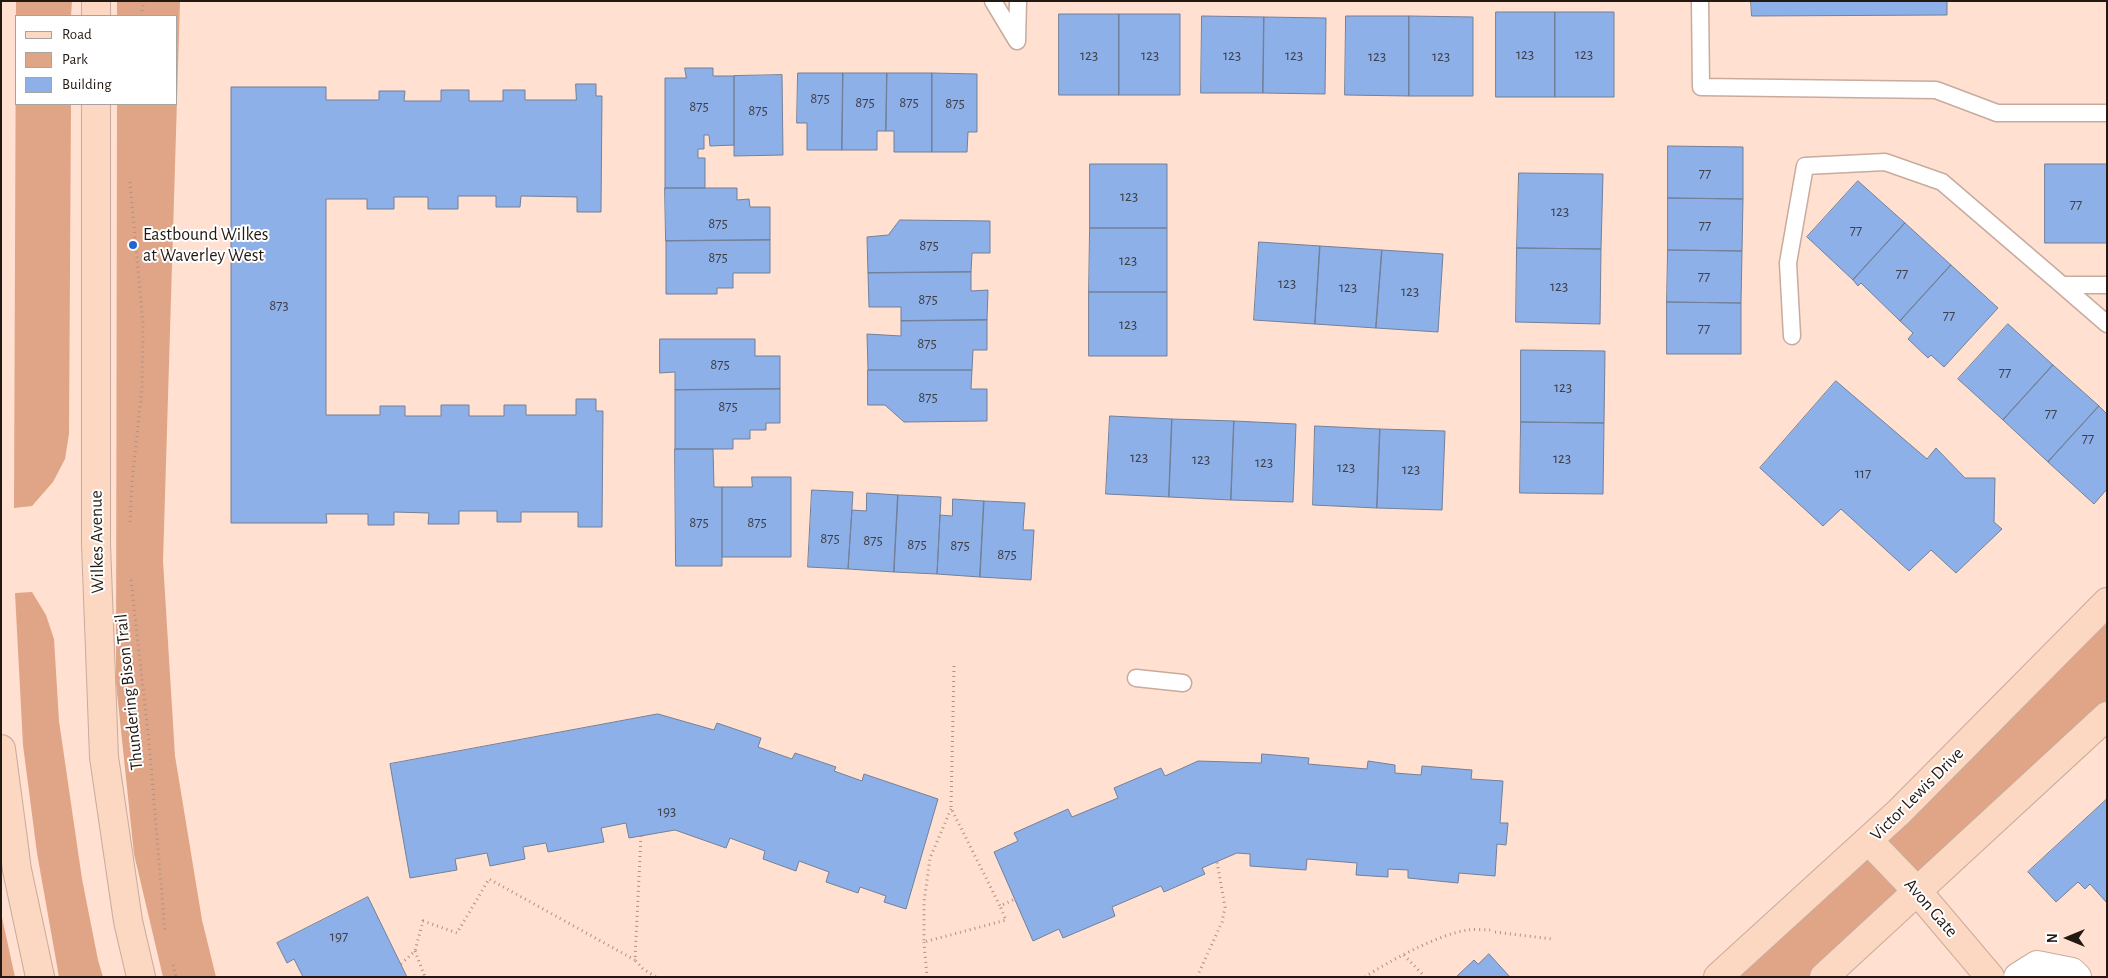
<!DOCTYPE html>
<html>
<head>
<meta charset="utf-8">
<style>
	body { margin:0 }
	#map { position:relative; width:2108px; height:978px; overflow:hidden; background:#ffe0d1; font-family:"Alegreya Sans",sans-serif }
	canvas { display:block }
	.frame { position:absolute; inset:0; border:2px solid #231913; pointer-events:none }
	.legend { position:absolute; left:15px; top:15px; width:162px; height:90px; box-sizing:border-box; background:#fff; border:1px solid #a7a3a1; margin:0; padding:6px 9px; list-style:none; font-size:15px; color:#231913 }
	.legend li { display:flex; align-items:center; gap:10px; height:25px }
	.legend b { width:25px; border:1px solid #a7a3a1 }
	.north { position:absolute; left:2043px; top:913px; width:50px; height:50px; -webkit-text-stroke:4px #fff; paint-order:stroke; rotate:270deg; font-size:14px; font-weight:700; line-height:20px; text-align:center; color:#231913 }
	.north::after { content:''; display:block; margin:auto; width:18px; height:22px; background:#231913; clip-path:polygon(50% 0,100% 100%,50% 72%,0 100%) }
</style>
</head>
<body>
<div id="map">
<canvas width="2108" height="978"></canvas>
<div class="frame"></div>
<ul class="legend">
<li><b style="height:6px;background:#fcd7c1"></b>Road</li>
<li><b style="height:14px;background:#e0a487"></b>Park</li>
<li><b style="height:14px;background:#8eb0e8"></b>Building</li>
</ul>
<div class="north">N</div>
</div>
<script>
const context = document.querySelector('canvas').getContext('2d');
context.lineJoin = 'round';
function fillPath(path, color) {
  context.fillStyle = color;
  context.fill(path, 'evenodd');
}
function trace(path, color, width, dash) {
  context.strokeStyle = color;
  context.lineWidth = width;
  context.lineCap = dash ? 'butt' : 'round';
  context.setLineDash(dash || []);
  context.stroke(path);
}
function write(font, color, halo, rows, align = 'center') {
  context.font = font + ' "Alegreya Sans",sans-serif';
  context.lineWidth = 4;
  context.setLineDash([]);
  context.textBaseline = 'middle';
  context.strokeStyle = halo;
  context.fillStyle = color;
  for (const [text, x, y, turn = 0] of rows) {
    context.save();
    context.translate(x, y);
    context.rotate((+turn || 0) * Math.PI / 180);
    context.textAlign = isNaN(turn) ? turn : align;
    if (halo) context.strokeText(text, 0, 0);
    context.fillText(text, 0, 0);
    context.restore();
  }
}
fillPath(new Path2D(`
	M16,1H72L71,16H16V104H71L69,434L65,459L53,482L32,506L14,508Z
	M117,1H180L163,561L175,756L202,920L216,977H163L134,854L116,683L117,104H176V16H117Z
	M32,592L46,615L54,639L59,721L82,879L98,960L103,977H59L37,853L23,745L15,593Z
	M2107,602V716L1824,977H1718Z
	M1,913L15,977H1Z`), '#e0a487');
const building = new Path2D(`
	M1751,1H1947V15L1752,16Z
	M1496,12H1555V97H1496Z
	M1555,12H1614V97H1555Z
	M1059,14H1119V95H1059Z
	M1119,14H1180V95H1119Z
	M1202,16L1264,17L1263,93H1201Z
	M1346,16H1409V96L1345,95Z
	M1409,16L1473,17V96H1409Z
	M1264,17L1326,18L1325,94L1263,93Z
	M685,68H713V76H734V145L710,146L709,135H704V149H698V158H705V188H665V78H686Z
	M798,73H843L842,150H807V123H797Z
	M843,73H887L886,131H877V150H842Z
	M887,73H932V152H894V131H886Z
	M932,73L977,74V132H968L967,152H932Z
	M782,75L783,155L734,156V76Z
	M576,84H596V96H602L601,212H577V197L521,196L520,207H496V196H458V209H428V197H394V209H367V199H326V415H380V406H405V416H441V405H469V416H504V405H526V415H576V399H596V411H603L602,527H578V512H521V522H497V511H459V524H428L429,513L394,512V525H368V514H326L327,523H231V87H326V100H379V91H405L404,101H441V90H469V101H503V90H525V100H576Z
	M1668,146L1743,147V199L1668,198Z
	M1090,164H1167V228H1090Z
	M2045,164H2107V243H2045Z
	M1519,173L1603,174L1601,249L1517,248Z
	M1858,181L1905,223L1853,280L1807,237Z
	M665,188H737V200L749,199L750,207H770V240L666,241Z
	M1668,198L1743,199L1742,251L1668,250Z
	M900,220L990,221V253H972L971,272L868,273L867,237L888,235Z
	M1905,223L1951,265L1900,321L1861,283L1858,286L1853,280Z
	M1090,228H1167V292H1089Z
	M770,240V273H733V288H717V294H666V241Z
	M1259,242L1320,246L1315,324L1254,320Z
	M1320,246L1382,250L1376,328L1315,324Z
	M1517,248L1601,249L1600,324L1516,322Z
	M1382,250L1443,254L1438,332L1376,328Z
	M1668,250L1742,251L1741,303L1667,302Z
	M1951,265L1998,308L1944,367L1931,355L1928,358L1908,339L1913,333L1900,321Z
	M971,272V291L988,290L987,320L901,321V307H869L868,273Z
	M1089,292H1167V356H1089Z
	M1667,302L1741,303V354H1667Z
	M987,320V350H973L972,370H868L867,334L901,336V321Z
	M2008,324L2053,365L2003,420L1958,379Z
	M660,339H755V356H780V389L675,390V372L660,373Z
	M1521,350L1605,351L1604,423L1521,422Z
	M2053,365L2099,406L2048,462L2003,420Z
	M868,370H972L971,389H987V421L904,422L885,405H868Z
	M1836,381L1927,459L1936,448L1965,478H1995L1994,522L2002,529L1956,573L1931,550L1909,571L1841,509L1823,526L1760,468Z
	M780,389V423H766V430H750V439H733V449H675V390Z
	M2099,406L2107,414V489L2094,504L2048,462Z
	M1110,416L1172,419L1169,497L1106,494Z
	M1172,419L1234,421L1231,500L1169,497Z
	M1234,421L1296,424L1293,502L1231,500Z
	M1521,422L1604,423L1603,494L1520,493Z
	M1315,426L1380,429L1377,508L1313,505Z
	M1380,429L1445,431L1442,510L1377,508Z
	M675,449H713L714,487H722V566H676Z
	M752,477H791V557H722V487H752Z
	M812,490L853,492L848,569L808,567Z
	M867,493L898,495L894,572L848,569L852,510L866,511Z
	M898,495L941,497L937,574L894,572Z
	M953,499L984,501L980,577L937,574L940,515L952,516Z
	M984,501L1025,503L1023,530H1034L1031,580L980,577Z
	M658,714L714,730L717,723L761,738L758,747L792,759L795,753L836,767L834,771L862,781L864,774L938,799L906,909L884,902L886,896L860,887L858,893L826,882L829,872L799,861L796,871L763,859L765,851L730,838L726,848L675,830L629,838L626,823L601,828L604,842L548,852L546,843L523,847L525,859L490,866L487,853L455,859L457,870L410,878L390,764Z
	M1262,754L1309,758L1308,764L1367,769L1368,761L1395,765V773L1421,775L1422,766L1472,770L1471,779L1503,781L1500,823H1508L1506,845L1497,844L1495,876L1459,873L1458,883L1408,878V870L1388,869V877L1356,875L1357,863L1307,859L1306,870L1250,866V854L1237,853L1202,868L1205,874L1164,892L1161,886L1112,907L1115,916L1063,938L1059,929L1033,941L994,852L1018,841L1014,833L1068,809L1072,817L1118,798L1114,788L1161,768L1165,776L1198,761L1261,763Z
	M2107,799V903L2090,884L2085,889L2078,882L2056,902L2028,872Z
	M368,897L407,977H303L294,959L287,963L277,943Z
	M1489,954L1510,977H1456L1474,960L1478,964Z`);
fillPath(building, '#8eb0e8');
trace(building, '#728098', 1);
const lane = new Path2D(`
	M993,1L1017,41
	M1700,1L1701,87L1936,90L1997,113H2107
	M1017,41L1018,1
	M2062,285L2107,324
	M1792,336L1788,263L1805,166L1885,162L1942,182L2062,285H2107
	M1136,678L1183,683`);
const street = new Path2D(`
	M2018,977L2037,965L2072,972L2077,977`);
const secondary = new Path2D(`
	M96,16V1
	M96,104V544L104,757L128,921L141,977
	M1,749L17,870L40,977
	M1869,841L1918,892L1990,977
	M1718,977L1899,812L2107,602
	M1824,977L2107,716`);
trace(lane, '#c8ab9d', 19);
trace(street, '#c8ab9d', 30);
trace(secondary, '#c8ab9d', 30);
trace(new Path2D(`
	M141,16L144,1
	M130,182L143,324L142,389L132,482L130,524
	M131,580L149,742L165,932
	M954,666L951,808L1000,906L1015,899
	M951,809L930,858L924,902V942L1006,920L1000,906
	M641,836L635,960L643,969L656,977
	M1495,932L1552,939
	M924,942L927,977
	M415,951L425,977
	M1404,955L1425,977
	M401,964L415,951L423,921L457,933L489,879L635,960
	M173,965L176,977
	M1197,977L1222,922L1225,907L1217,862
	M1365,977C1389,961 1439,934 1468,930C1475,929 1484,930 1491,930`), '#aa9388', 3, [1, 4]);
trace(lane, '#fff', 16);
trace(street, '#fff', 28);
trace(secondary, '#fcd7c1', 28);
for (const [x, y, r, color] of [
	[133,245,5,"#2264d0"]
]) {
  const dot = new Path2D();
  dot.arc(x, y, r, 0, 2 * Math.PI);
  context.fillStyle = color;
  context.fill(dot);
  trace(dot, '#fff', 2);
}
write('15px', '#3e3f48', null, [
	["123",1525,54],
	["123",1584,54],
	["123",1089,55],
	["123",1150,55],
	["123",1232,55],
	["123",1294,55],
	["123",1377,56],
	["123",1441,56],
	["875",820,98],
	["875",865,102],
	["875",909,102],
	["875",955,103],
	["875",699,106],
	["875",758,110],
	["77",1705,173],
	["123",1129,196],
	["77",2076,204],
	["123",1560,211],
	["875",718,223],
	["77",1705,225],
	["77",1856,230],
	["875",929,245],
	["875",718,257],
	["123",1128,260],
	["77",1902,273],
	["77",1704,276],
	["123",1287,283],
	["123",1559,286],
	["123",1348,287],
	["123",1410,291],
	["875",928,299],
	["873",279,305],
	["77",1949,315],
	["123",1128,324],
	["77",1704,328],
	["875",927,343],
	["875",720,364],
	["77",2005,372],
	["123",1563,387],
	["875",928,397],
	["875",728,406],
	["77",2051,413],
	["77",2088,438],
	["123",1139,457],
	["123",1562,458],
	["123",1201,459],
	["123",1264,462],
	["123",1346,467],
	["123",1411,469],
	["117",1863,473],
	["875",699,522],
	["875",757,522],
	["875",830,538],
	["875",873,540],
	["875",917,544],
	["875",960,545],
	["875",1007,554],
	["193",667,811],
	["197",339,936]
]);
write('18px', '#231913', '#fff', [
	["Eastbound Wilkes",143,235],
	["at Waverley West",143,256]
], 'left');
write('18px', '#231913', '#fff', [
	["Wilkes Avenue",97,542,-91],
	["Thundering Bison Trail",129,692,-96],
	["Victor Lewis Drive",1917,794,-45],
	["Avon Gate",1931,908,49]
]);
</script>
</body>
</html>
